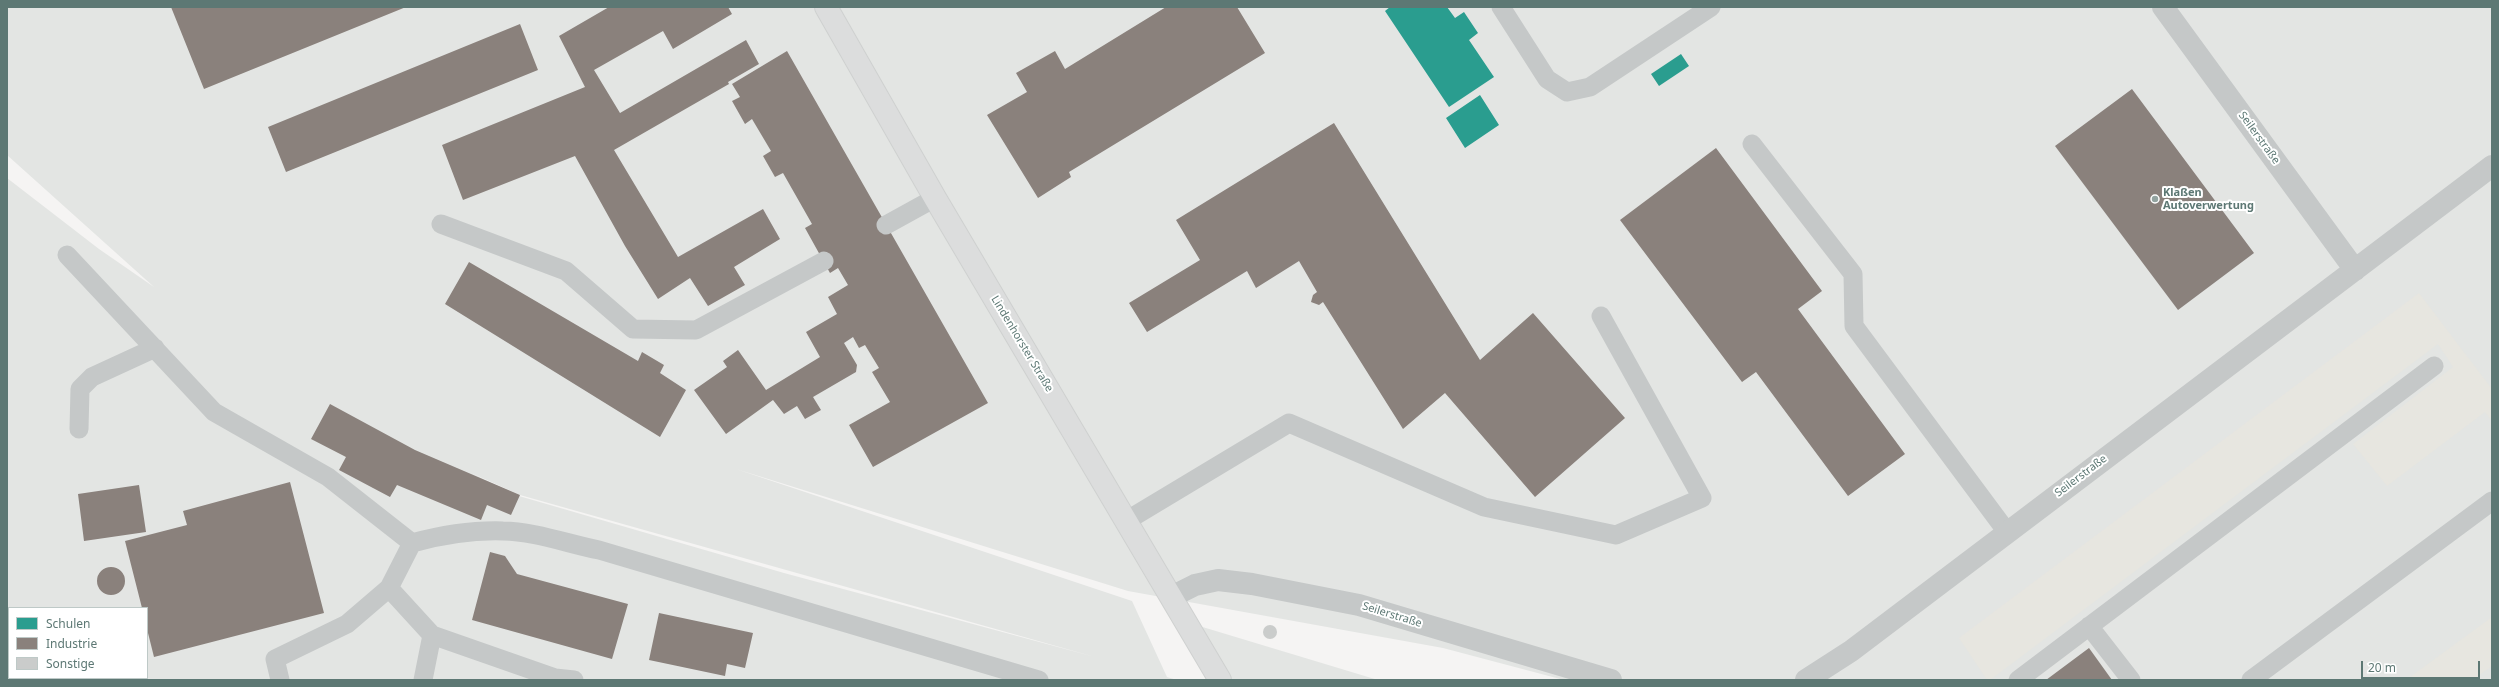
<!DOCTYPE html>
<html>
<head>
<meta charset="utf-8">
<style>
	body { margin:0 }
	#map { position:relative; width:2499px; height:687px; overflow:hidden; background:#f5f4f3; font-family:"Noto Sans",sans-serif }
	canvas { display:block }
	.frame { position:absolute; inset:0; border:8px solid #5d7874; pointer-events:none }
	.legend { position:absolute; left:8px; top:607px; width:140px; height:72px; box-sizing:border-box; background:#fff; border:1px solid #bec9c7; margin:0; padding:5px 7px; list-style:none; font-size:12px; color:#5d7874 }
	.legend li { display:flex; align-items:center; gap:8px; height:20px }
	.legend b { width:20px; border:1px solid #bec9c7 }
	.scale { position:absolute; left:2361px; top:661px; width:119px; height:18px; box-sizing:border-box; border:2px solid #5d7874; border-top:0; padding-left:5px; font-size:12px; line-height:14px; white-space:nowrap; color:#5d7874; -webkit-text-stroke:3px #fff; paint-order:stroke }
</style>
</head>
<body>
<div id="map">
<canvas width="2499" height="687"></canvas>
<div class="frame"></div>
<ul class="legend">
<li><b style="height:11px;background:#2a9d8f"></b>Schulen</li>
<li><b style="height:11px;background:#8a817c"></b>Industrie</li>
<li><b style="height:11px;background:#cacccb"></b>Sonstige</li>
</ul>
<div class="scale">20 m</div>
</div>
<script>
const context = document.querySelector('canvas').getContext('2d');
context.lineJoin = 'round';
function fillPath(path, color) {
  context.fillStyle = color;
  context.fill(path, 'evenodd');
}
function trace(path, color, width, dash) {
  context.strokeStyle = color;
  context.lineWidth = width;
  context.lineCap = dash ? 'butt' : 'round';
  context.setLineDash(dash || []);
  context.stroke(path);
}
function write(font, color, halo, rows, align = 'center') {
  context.font = font + ' "Noto Sans",sans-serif';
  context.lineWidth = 4;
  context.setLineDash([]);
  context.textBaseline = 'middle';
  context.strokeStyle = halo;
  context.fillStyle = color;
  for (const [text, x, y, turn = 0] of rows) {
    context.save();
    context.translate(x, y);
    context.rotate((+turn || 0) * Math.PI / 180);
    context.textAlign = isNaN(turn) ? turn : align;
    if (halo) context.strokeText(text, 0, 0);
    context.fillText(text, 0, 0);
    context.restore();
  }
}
fillPath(new Path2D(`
	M7,7H2492V680H1564L1443,648L1128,591L736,469L1132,601L1167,677L1177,680H7V178L99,249L154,287L7,155ZM469,472L520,495L1095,657L784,573L519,496ZM9,608H147V678H9Z
	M1186,622L1378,680H1223Z`), '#e3e5e3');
fillPath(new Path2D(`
	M2419,293L2492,389V421L2485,412L2387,486L2353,444L2453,367L2438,344L1990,680H1987L1959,638Z
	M2492,617V666L2472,680H2406Z`), '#e7e6e0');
fillPath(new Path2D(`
	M1390,7H1447L1455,18L1464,12L1478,33L1469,40L1494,77L1449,107L1385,11Z
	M1681,54L1689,66L1659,86L1651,74Z
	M1480,95L1499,125L1465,148L1446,118Z`), '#2a9d8f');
fillPath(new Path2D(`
	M171,7H406L204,89Z
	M609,7H728L732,14L673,49L663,31L594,70L620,113L746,40L759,64L728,82L729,84L614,150L678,257L763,209L780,239L734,267L745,285L708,306L690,278L658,299L625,246L575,156L463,200L442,145L585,87L559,36Z
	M1166,7H1237L1265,53L1069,172L1071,177L1038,198L987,115L1027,92L1016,73L1055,51L1065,69Z
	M520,24L538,70L286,172L268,127Z
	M787,51L988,403L873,467L849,425L890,402L872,372L879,368L865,345L859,348L853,337L844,343L857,365L856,372L813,397L821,410L805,419L797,406L784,414L773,400L726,434L694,390L727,367L723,361L738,350L766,390L820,357L806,332L837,314L828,297L848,285L838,268L830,273L805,228L812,224L783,173L775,177L763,156L771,151L752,119L745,124L732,101L740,97L732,84Z
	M2132,89L2254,253L2178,310L2055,146Z
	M1334,123L1480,360L1533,313L1625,418L1535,497L1445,393L1403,429L1323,302L1319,305L1311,302L1313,295L1317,292L1299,261L1256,288L1247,271L1147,332L1129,303L1200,260L1176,220Z
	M1716,148L1822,291L1798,309L1905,454L1848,496L1756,372L1742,382L1620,220Z
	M469,262L638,361L642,352L664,365L660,373L686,390L660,437L445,304Z
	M330,404L415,450L520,495L511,515L487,505L481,520L397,485L390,497L339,470L346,457L311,439Z
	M290,482L324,613L154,657L147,629V608H142L125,541L187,525L183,511Z
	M139,485L146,532L84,541L78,494Z
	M490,552L505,556L517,574L628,604L612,659L472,620Z
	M97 581a14 14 0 1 1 28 0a14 14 0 1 1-28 0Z
	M659,613L753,633L745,668L727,664L725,676L649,660Z
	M2089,648L2112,680H2046Z`), '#8a817c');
fillPath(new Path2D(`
	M1263 632a7 7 0 1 1 14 0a7 7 0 1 1-14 0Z`), '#cacccb');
const secondary = new Path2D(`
	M826,7L935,198L1220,680`);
trace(secondary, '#cfd1d0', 24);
trace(new Path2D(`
	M1501,7L1547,79L1567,92L1590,87L1711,7
	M1752,144L1853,274L1854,326L2007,532
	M441,224L566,271L633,329L696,330L824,261
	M886,225L935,198
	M67,255L214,412L328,477L412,543L389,588L347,624L275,659L280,680
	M79,429L80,389L92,377L155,348
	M1126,521L1289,423L1484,507L1616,535L1702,498L1601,316
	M412,543C442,535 473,530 503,531C533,531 569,544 599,550L1039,680
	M389,588L432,635L423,680
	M2089,626L2131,680
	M432,635L555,678L574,680
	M2018,680L2434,366
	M2251,680L2492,501`), '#c5c8c8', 19);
trace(new Path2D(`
	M2163,7L2355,270
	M1171,597L1195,585L1218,580L1252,584L1359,605L1611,680
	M1806,680L1851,651L2492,166`), '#c5c8c8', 22);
trace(secondary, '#dcdddd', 22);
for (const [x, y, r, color] of [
	[2155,199,4,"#92a3a0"]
]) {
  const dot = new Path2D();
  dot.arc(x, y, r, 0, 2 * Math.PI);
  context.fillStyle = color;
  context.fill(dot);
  trace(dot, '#fff', 1.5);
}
write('11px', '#5d7874', '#fff', [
	["Seilerstraße",2259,138,54],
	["Lindenhorster Straße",1022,344,59],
	["Seilerstraße",2081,476,-37],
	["Seilerstraße",1392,615,17]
]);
write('bold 11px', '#5d7874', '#fff', [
	["Klaßen",2163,193],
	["Autoverwertung",2163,206]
], 'left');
</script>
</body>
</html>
